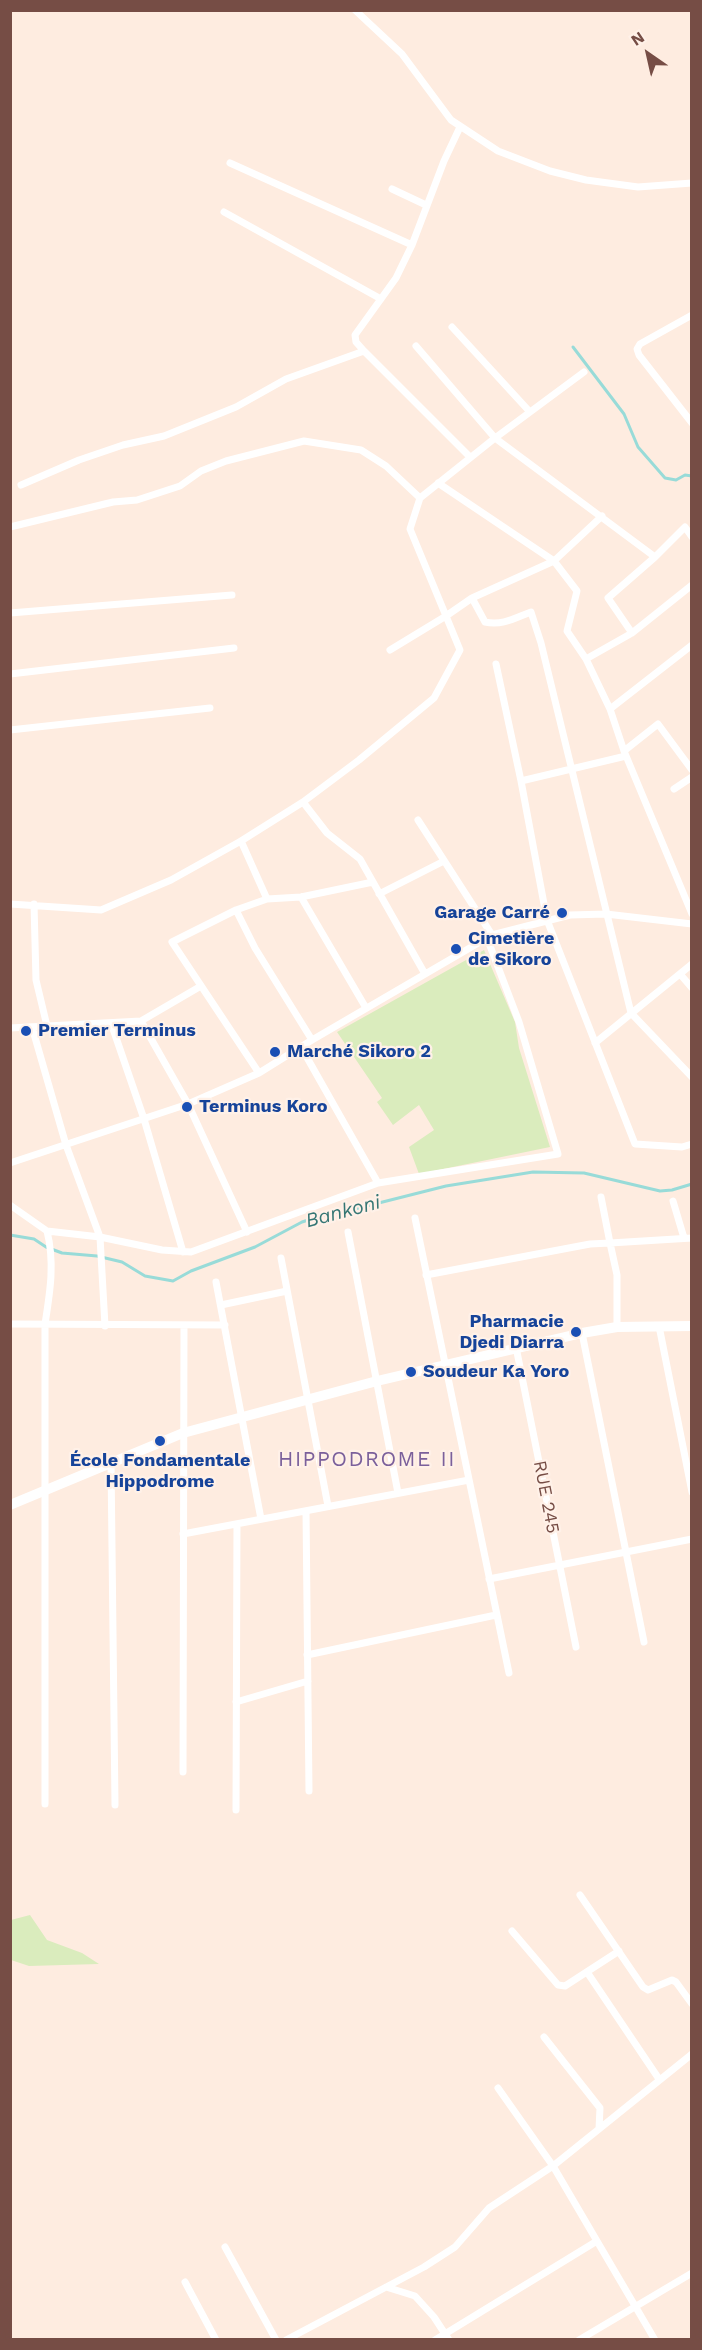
<!DOCTYPE html>
<html>
<head>
<meta charset="utf-8">
<style>
	body { margin:0 }
	#map { position:relative; width:702px; height:2350px; overflow:hidden; background:#feece0; font-family:"Work Sans",sans-serif }
	canvas { display:block }
	.frame { position:absolute; inset:0; border:12px solid #764d45; pointer-events:none }
	.north { position:absolute; left:618px; top:24px; width:60px; height:60px; -webkit-text-stroke:4px #fff1e8; paint-order:stroke; rotate:326deg; font-size:16px; font-weight:700; line-height:24px; text-align:center; color:#764d45 }
	.north::after { content:''; display:block; margin:auto; width:21px; height:27px; background:#764d45; clip-path:polygon(50% 0,100% 100%,50% 72%,0 100%) }
</style>
</head>
<body>
<div id="map">
<canvas width="702" height="2350"></canvas>
<div class="frame"></div>
<div class="north">N</div>
</div>
<script>
const context = document.querySelector('canvas').getContext('2d');
context.lineJoin = 'round';
function fillPath(path, color) {
  context.fillStyle = color;
  context.fill(path, 'evenodd');
}
function trace(path, color, width, dash) {
  context.strokeStyle = color;
  context.lineWidth = width;
  context.lineCap = dash ? 'butt' : 'round';
  context.setLineDash(dash || []);
  context.stroke(path);
}
function write(font, color, halo, rows, align = 'center') {
  context.font = font + ' "Work Sans",sans-serif';
  context.lineWidth = 4.5;
  context.setLineDash([]);
  context.textBaseline = 'middle';
  context.strokeStyle = halo;
  context.fillStyle = color;
  for (const [text, x, y, turn = 0] of rows) {
    context.save();
    context.translate(x, y);
    context.rotate((+turn || 0) * Math.PI / 180);
    context.textAlign = isNaN(turn) ? turn : align;
    if (halo) context.strokeText(text, 0, 0);
    context.fillText(text, 0, 0);
    context.restore();
  }
}
fillPath(new Path2D(`
	M484,950L515,1022L519,1048L550,1147L419,1174L409,1147L434,1130L419,1105L393,1125L377,1102L382,1098L337,1032Z
	M30,1915L47,1940L82,1953L99,1964L29,1966L11,1960V1920Z`), '#daecbd');
trace(new Path2D(`
	M573,347L624,414L638,447L665,478L676,480L685,475L692,476
	M10,1235L34,1239L46,1247L62,1253L97,1256L122,1262L145,1276L173,1281L191,1271L255,1247L302,1222L330,1213L347,1211L446,1186L533,1172L584,1173L660,1191L672,1190L692,1184`), '#98dbd8', 3);
trace(new Path2D(`
	M355,10L402,54L451,120L498,151L550,171L586,180L638,187L692,183
	M230,163L412,245
	M392,189L426,205
	M224,212L381,299
	M692,315L640,344L637,349L639,355L692,423
	M452,327L530,412
	M416,346L495,438L655,557
	M364,351L356,342L355,335L396,278L412,245L444,161L460,127
	M438,483L554,561L577,591L567,631L586,659L610,709L624,751L692,914
	M21,485L79,460L123,445L164,436L236,407L286,379L364,351L470,457
	M10,527L113,502L137,500L180,486L201,471L226,461L304,441L361,450L386,466L420,498
	M472,598L485,622C502,626 515,618 531,612L541,643L631,1013L692,1077
	M10,613L232,595
	M632,633L608,598L655,557L685,527L692,537
	M390,650L446,616L410,529L420,498L495,438L584,372
	M586,659L632,633L692,585
	M496,664L521,781L547,920L635,1144L682,1147L692,1144
	M10,674L234,648
	M610,709L692,645
	M10,730L210,708
	M624,751L658,724L692,770
	M521,781L626,756
	M674,789L692,777
	M303,802L327,833L360,859L425,974
	M418,820L492,935
	M241,841L267,899
	M379,894L444,861
	M301,897L366,1008
	M10,904L101,910L171,880L241,841L303,802L359,760L434,698L460,650L446,616L472,598L554,561L602,516
	M34,904L36,980L47,1026
	M236,910L255,948L312,1040
	M680,974L692,988
	M141,1021L188,1104L247,1232
	M111,1023L144,1119L183,1252
	M32,1027L66,1145L100,1237L105,1326
	M10,1028L141,1021L201,986
	M595,1043L692,964
	M301,1047L378,1183
	M259,1073L172,942L236,910L267,899L301,897L373,882
	M10,1163L188,1104L259,1073L312,1040L492,935L570,915L606,914L692,924
	M673,1201L684,1238
	M10,1205L47,1231L100,1237L162,1250L191,1252L378,1183L558,1154L519,1022L487,938
	M415,1218L509,1673
	M348,1232L398,1493
	M281,1258L328,1506
	M426,1275L590,1244L610,1243L601,1197
	M216,1282L261,1519
	M221,1305L287,1291
	M10,1324L225,1325
	M659,1326L692,1492
	M617,1327V1275L610,1243L692,1238
	M582,1333L644,1642
	M516,1347L576,1647
	M111,1462L115,1805
	M306,1511L309,1791
	M183,1534L469,1480
	M489,1579L692,1539
	M307,1655L496,1615
	M236,1702L308,1681
	M183,1772L184,1326
	M45,1804V1324C50,1292 55,1263 47,1231
	M236,1810L237,1524
	M580,1895L643,1987L648,1990L672,1980L676,1982L692,2004
	M512,1931L558,1985L565,1986L619,1951
	M587,1972L659,2079
	M498,2088L553,2166L655,2340
	M599,2129L692,2054
	M225,2247L276,2340
	M185,2282L216,2340
	M386,2287L415,2296L434,2317L449,2340
	M286,2340L424,2267L455,2247L489,2208L553,2166L599,2129L600,2108L544,2037
	M435,2340L597,2241
	M579,2340L692,2273`), '#fff', 7);
trace(new Path2D(`
	M10,1505L183,1433L377,1381L582,1333L617,1327L692,1326`), '#fff', 10);
for (const [x, y, r, color] of [
	[562,913,6,"#1a4fb4"],
	[456,949,6,"#1a4fb4"],
	[26,1031,6,"#1a4fb4"],
	[275,1052,6,"#1a4fb4"],
	[187,1107,6,"#1a4fb4"],
	[576,1332,6,"#1a4fb4"],
	[411,1372,6,"#1a4fb4"],
	[160,1441,6,"#1a4fb4"]
]) {
  const dot = new Path2D();
  dot.arc(x, y, r, 0, 2 * Math.PI);
  context.fillStyle = color;
  context.fill(dot);
  trace(dot, '#fff1e8', 2);
}
write('bold 18px', '#164399', '#fff1e8', [
	["Garage Carré",550,913,"right"],
	["Cimetière",468,939],
	["de Sikoro",468,960],
	["Premier Terminus",38,1031],
	["Marché Sikoro 2",287,1052],
	["Terminus Koro",199,1107],
	["Pharmacie",564,1322,"right"],
	["Djedi Diarra",564,1343,"right"],
	["Soudeur Ka Yoro",423,1372],
	["École Fondamentale",160,1461,"center"],
	["Hippodrome",160,1482,"center"]
], 'left');
write('18px', '#764d45', '#fff1e8', [
	["RUE 245",546,1497,79]
]);
write('italic 20px', '#357674', '#fff1e8', [
	["Bankoni",343,1212,-15]
]);
context.letterSpacing = '1.5px';
write('21px', '#7b609b', '#fff1e8', [
	["HIPPODROME II",367,1460]
]);
context.letterSpacing = '0px';
</script>
</body>
</html>
